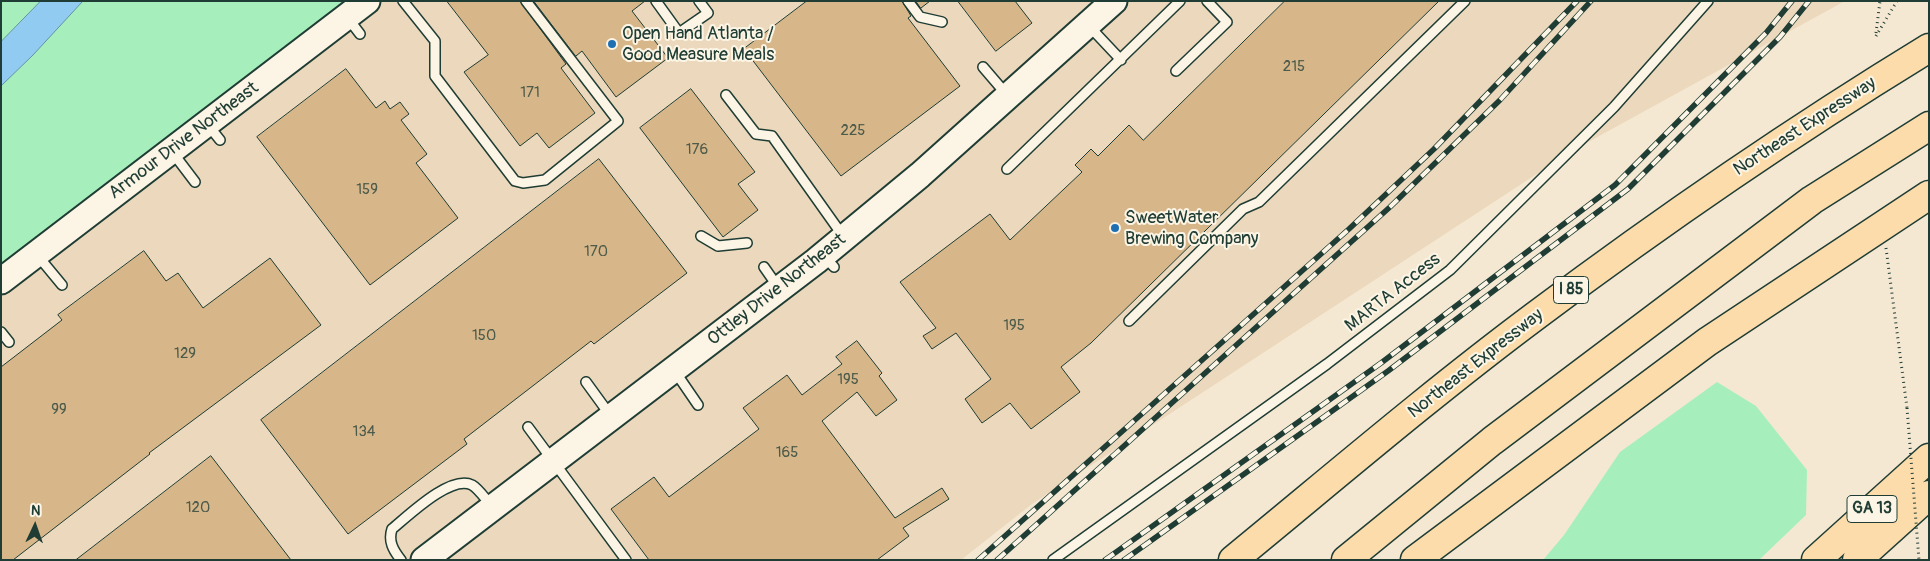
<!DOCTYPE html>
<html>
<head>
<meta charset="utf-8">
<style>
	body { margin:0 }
	#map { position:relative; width:1930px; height:561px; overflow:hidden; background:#f5e8d3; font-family:Pangolin,sans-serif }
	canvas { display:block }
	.frame { position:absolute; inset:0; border:2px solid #1f3d34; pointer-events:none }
	.north { position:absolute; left:10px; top:501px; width:50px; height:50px; -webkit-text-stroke:4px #fcf5e5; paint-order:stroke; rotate:3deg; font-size:14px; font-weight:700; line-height:20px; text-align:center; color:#1f3d34 }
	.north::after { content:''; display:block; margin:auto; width:18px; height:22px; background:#1f3d34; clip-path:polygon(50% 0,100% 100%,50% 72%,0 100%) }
</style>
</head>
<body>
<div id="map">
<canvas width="1930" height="561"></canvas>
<div class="frame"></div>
<div class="north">N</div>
</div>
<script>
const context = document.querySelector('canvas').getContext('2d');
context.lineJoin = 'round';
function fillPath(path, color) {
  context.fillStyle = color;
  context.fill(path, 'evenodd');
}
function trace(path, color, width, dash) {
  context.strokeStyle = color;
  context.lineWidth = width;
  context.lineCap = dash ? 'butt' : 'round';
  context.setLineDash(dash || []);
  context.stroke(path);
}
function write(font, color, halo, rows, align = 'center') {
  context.font = font + ' Pangolin,sans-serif';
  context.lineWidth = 4;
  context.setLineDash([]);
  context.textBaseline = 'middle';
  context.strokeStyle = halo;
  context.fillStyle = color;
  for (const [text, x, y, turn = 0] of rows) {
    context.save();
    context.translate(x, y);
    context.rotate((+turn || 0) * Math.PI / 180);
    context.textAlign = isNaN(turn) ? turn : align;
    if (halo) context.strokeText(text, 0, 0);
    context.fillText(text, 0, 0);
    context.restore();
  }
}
fillPath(new Path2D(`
	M348,1H1845L1572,151L1032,504L961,560H1V264Z`), '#ecd9bd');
fillPath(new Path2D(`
	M1,1H348L1,264Z
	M1717,382L1756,406L1807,470L1806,515L1759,560H1543L1564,535L1620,452Z`), '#a6efbd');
const water = new Path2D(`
	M41,1H83L33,55L1,86V42Z`);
fillPath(water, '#92cbf1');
trace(water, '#6492a5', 1);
const building = new Path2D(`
	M447,1H520L566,64L561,68L595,113L549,148L537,133L520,146L464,72L488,55Z
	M534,1H645L632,11L668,58L616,97L582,51L576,56Z
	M807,1H902L911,16L908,18L960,86L841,176L744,49Z
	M916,1H930L921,8Z
	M958,1H1015L1032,23L996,51Z
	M1285,1H1439L1091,343L1061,367L1080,392L1031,429L1010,403L982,423L965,399L991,379L956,333L932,349L923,336L936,328L900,282L990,214L1010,240L1082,172L1075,165L1091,149L1098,156L1129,125L1143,140Z
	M346,69L376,108L385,101L390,109L400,102L409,114L401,120L427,154L416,163L458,218L370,285L257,137Z
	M691,89L755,172L738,184L758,210L723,237L640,128Z
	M599,159L687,273L594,344L591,341L464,439L467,444L348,534L261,420Z
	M144,251L166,281L178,273L203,308L270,258L321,325L149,453L150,454L13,560H1V367L62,320L58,315Z
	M857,341L882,373L879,376L897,400L876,416L857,392L822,421L895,518L942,488L949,499L903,528L909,536L877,560H649L611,509L654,477L669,497L759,429L743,408L787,375L802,395L842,364L836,357Z
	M211,456L291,560H76Z`);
fillPath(building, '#d7b68a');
trace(building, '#1f3d34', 1);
const lane = new Path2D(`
	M403,1L435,41V76L515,181L523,183L545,180L618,121L526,1
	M656,1L679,33L708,13L699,1
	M908,1L920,17L942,22
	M347,17L360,34
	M1089,26L1121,60
	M983,67L1007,95
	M1176,71L1227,22L1207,1
	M726,95L756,134L772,136L843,236
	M208,125L220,140
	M173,153L195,182
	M1007,169L1180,1
	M701,236L718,246L747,243
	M823,255L834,267
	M38,256L62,285
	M764,267L778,287
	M1129,321L1243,209L1259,202L1465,1
	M1,332L9,342
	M674,370L698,405
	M586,382L610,415
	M528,427L626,560
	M401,560C393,550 388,541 392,529C408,516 451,474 472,485C479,489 486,500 491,505
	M1053,560L1327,364L1450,270L1614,107L1708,1`);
const secondary = new Path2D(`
	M1,281L367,1
	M424,560L816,261L920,175L1114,1`);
const highway = new Path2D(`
	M1233,560C1333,478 1431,394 1534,317C1662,221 1793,131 1929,48
	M1346,560L1492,441L1812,200L1929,126
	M1415,560L1707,342L1929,195
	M1816,560L1929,458
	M1857,560L1929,495`);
trace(lane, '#1f3d34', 12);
trace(secondary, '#1f3d34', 29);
trace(highway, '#1f3d34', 31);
trace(new Path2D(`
	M1876,33L1880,1
	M1876,36L1897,1
	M1886,248L1907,408`), '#1f3d34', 3, [1, 4]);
trace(lane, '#fcf5e5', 9);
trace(secondary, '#fcf5e5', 25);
trace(highway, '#fddcac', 28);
const rail = new Path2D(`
	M978,560L1349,229L1434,149L1577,1
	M997,560L1390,207L1500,100L1591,1
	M1105,560L1381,363L1615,185L1766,33L1792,1
	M1124,560L1388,371L1628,189L1780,37L1809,1`);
trace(rail, '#1f3d34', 5.5);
trace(rail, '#fcf5e5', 4, [11]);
trace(new Path2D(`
	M1907,408L1919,560`), '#1f3d34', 3, [1, 4]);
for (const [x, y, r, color] of [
	[612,44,5,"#1f6fb2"],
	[1115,228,5,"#1f6fb2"]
]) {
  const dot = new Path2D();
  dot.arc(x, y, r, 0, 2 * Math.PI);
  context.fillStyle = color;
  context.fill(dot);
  trace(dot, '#fcf5e5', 2);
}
write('15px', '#4d5b4a', null, [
	["215",1294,67],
	["171",530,93],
	["225",853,131],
	["176",697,150],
	["159",367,190],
	["170",596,252],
	["195",1014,326],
	["150",484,336],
	["129",185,354],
	["195",848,380],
	["99",59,410],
	["134",364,432],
	["165",787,453],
	["120",198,508]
]);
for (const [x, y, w] of [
	[1571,290,35],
	[1872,509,50]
]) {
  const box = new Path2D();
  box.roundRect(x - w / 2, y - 13.5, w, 27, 4);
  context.fillStyle = '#fcf5e5';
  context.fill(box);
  trace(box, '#1f3d34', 1);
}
write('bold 16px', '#1f3d34', null, [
	["I 85",1571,290],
	["GA 13",1872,509]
]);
write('18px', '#1f3d34', '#fcf5e5', [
	["Open Hand Atlanta /",622,34],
	["Good Measure Meals",622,55],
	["SweetWater",1125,218],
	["Brewing Company",1125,239]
], 'left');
write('18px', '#1f3d34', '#fcf5e5', [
	["Northeast Expressway",1805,127,-33],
	["Armour Drive Northeast",184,141,-37],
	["Ottley Drive Northeast",777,290,-38],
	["MARTA Access",1393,293,-38],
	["Northeast Expressway",1476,364,-38]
]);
</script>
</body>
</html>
